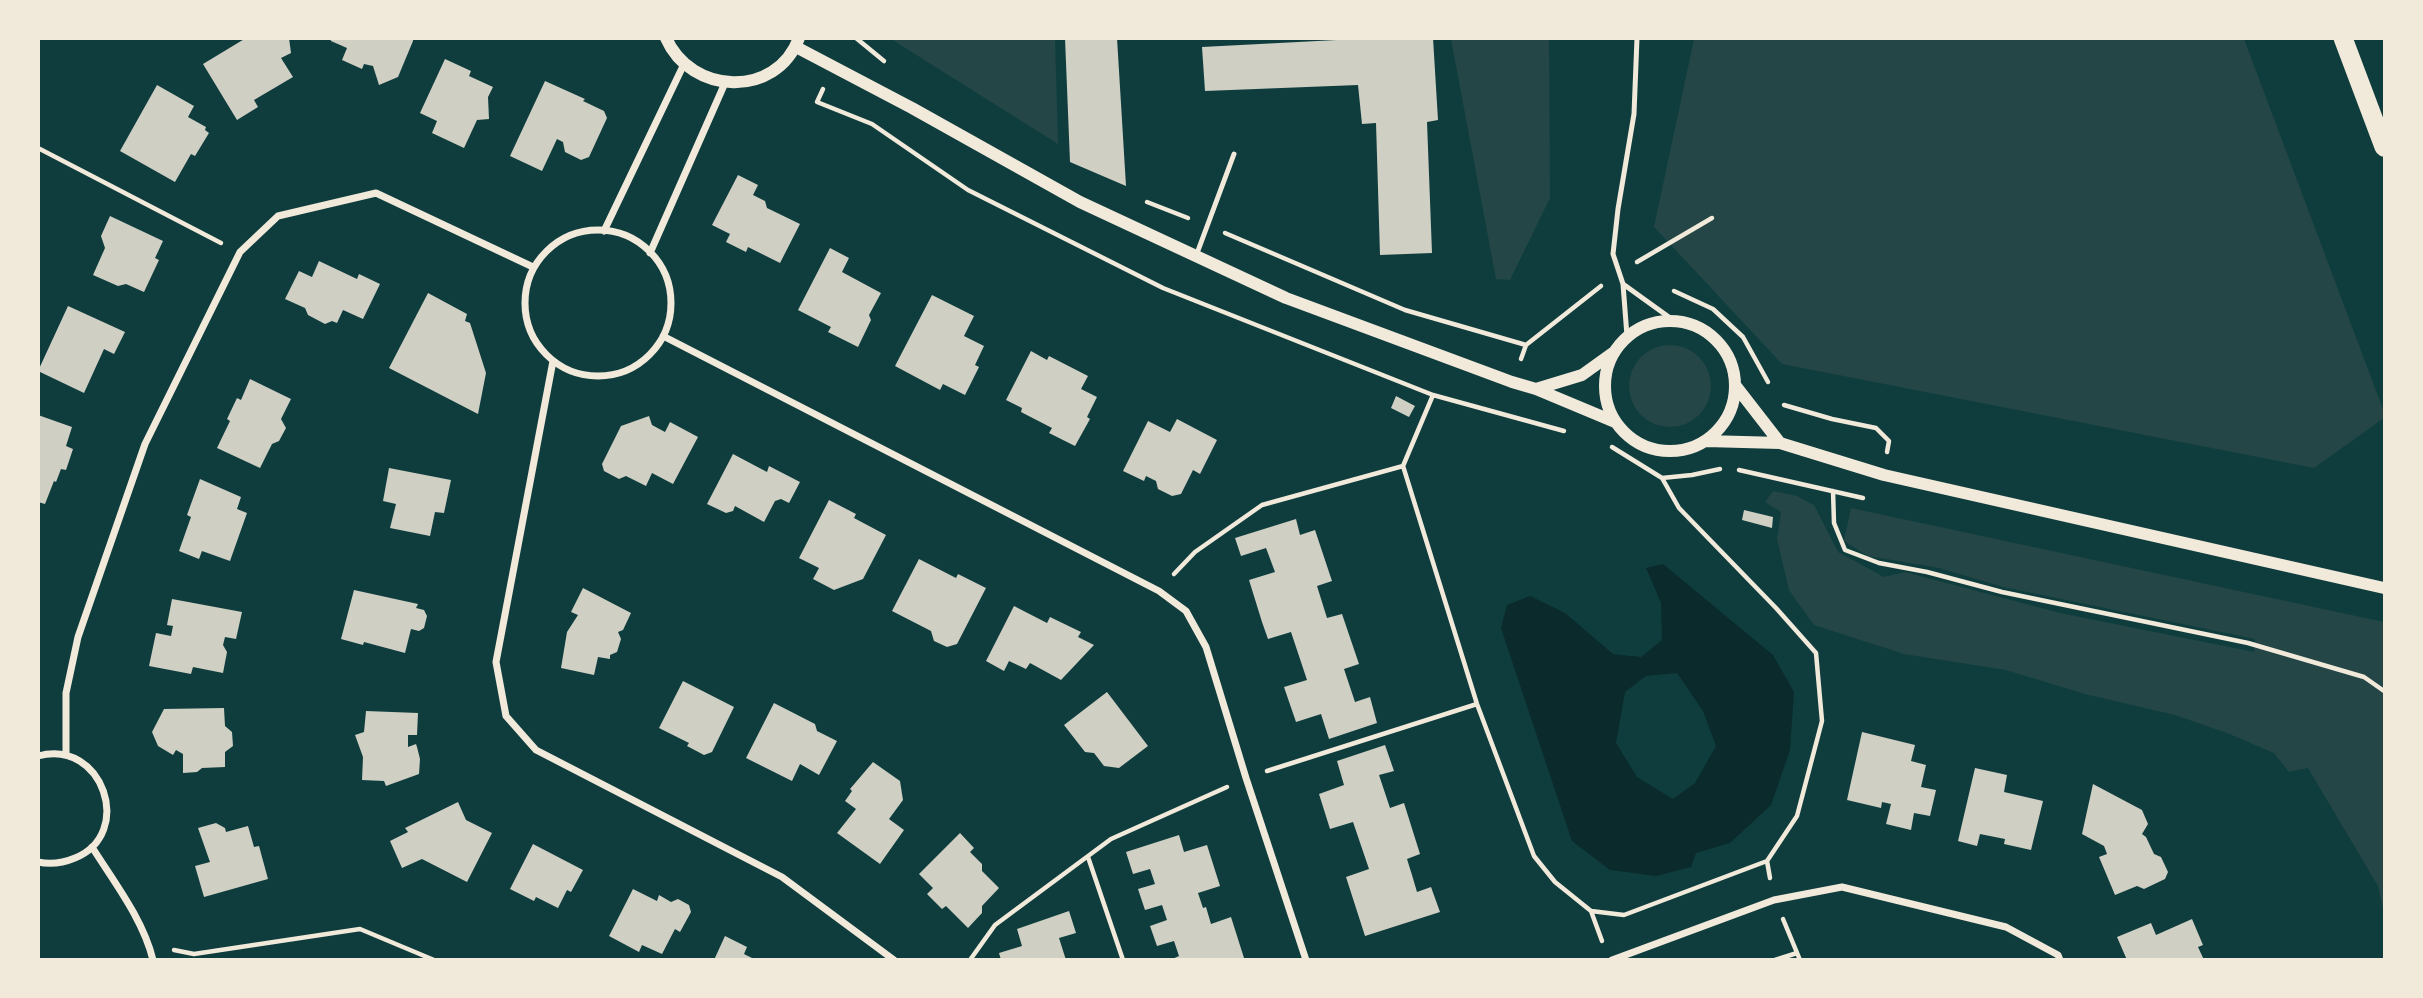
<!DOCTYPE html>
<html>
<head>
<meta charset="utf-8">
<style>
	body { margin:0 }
	#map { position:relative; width:2423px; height:998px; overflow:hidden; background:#0f3d3e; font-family:"Roboto Condensed",sans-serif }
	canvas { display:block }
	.frame { position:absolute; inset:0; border:40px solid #f1e9da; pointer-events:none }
</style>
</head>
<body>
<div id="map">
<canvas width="2423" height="998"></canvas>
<div class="frame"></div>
</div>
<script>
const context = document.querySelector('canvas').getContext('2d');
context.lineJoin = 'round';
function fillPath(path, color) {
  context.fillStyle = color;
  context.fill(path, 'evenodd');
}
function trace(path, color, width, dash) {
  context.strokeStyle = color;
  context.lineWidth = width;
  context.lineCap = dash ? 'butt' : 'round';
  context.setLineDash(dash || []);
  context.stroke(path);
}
fillPath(new Path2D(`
	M891,39H1055L1058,144Z
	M1451,39H1549L1550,198L1510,280L1496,279Z
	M1694,39H2244L2384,412V418L2314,468L1782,364L1654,227Z
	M1629 386a41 41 0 1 1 82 0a41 41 0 1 1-82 0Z
	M1773,491L1797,496L1814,505L1838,552L1884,577L1905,572L2060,613L2254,652L2255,639L2003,587L1939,568L1868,556L1844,541L1851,508L2384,622V913L2378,886L2308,768L2289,772L2274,753L2227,733L2175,715L2085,694L2006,670L1904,654L1814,625L1789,590L1777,539L1781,512L1765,502Z`), '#244646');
fillPath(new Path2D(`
	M1663,564L1773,655L1794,692L1790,750L1771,805L1730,843L1696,853L1691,867L1656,876L1610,870L1572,841L1501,628L1507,605L1530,596L1565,613L1613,654L1641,657L1662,640L1661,603L1646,568ZM1677,673L1703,711L1716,746L1695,783L1673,799L1637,777L1616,743L1625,692L1646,676Z`), '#0a2a2b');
fillPath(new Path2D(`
	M246,38H289L291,53L281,58L293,77L254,100L258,107L237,120L203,64Z
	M330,38H413V41L398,77L379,85L373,66L364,64L362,69L342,60L347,48L331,41Z
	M1065,38H1117L1126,186L1070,162Z
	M1375,38H1433L1438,120L1427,122L1432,253L1380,255L1376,123L1362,124L1358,85L1205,91L1202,47Z
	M445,59L471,71L469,76L493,87L488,97L489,119L477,120L464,148L432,133L437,121L420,113Z
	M545,81L585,99L583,101L604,111L607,118L589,157L581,160L565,152L563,142L557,139L542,171L510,156Z
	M157,85L194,106L188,117L206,127L205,130L209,133L195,156L191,154L175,182L120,151Z
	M738,175L758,185L753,195L765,201L767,208L800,224L780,263L748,247L746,252L726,242L730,234L712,225Z
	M110,216L163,241L155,258L159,260L144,292L126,284L118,286L93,275L105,248L101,236Z
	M830,248L849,258L842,272L881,293L869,315L871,320L858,347L828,332L831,327L798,310Z
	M319,261L357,279L359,274L380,284L363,319L343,310L337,323L332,321L325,324L308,315L305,308L285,299L299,271L312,277Z
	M428,293L467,314L465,321L470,323L486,373L478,414L389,368Z
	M932,295L974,316L964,336L984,346L975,365L979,367L965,395L943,384L940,390L895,366Z
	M68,306L125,332L114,354L104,349L84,393L38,371Z
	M1031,351L1047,360L1049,356L1088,376L1081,389L1097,397L1087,417L1090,419L1075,446L1049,433L1052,428L1021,412L1022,408L1006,400Z
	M250,379L291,399L281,419L286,428L279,441L272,444L260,468L217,448L230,421L227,419L237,398L241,400Z
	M1396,396L1415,406L1409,417L1391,408Z
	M38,415L72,427L66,446L73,449L66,470L61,469L56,482L54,481L45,504L38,502Z
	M649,416L652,425L665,432L670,422L698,437L673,484L652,473L646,486L626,476L619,479L604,471L602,464L621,426Z
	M1177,419L1217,440L1200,474L1193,470L1181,494L1172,496L1158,489L1156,481L1146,476L1144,481L1123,471L1148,421L1170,432Z
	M733,454L767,472L769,466L800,482L789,503L781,499L775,501L764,522L735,506L733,511L726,513L707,504Z
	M389,468L451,480L444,513L435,512L430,536L390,528L396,504L383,501Z
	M200,479L241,497L237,509L247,513L230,561L202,551L199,559L179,551L191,517L187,515Z
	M829,500L856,514L854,518L886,535L863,579L834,590L813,579L819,568L799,558Z
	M1744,510L1773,517L1772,528L1742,520Z
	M1296,519L1300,535L1315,530L1332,581L1317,586L1327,618L1342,614L1359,664L1344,669L1355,702L1370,697L1377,723L1329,739L1321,714L1296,722L1284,687L1307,680L1291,632L1268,639L1262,622L1249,580L1275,572L1266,548L1241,556L1235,538Z
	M919,559L956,578L958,574L986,588L957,644L947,647L934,641L931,631L892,611Z
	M583,588L631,613L623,630L618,632L621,639L617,652L610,655V659L598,657L594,675L561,668L567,632L578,615L571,612Z
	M354,590L418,604L416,608L424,610L427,616L424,628L419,631L411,629L405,653L364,642L363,645L341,639Z
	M172,599L242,612L236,639L225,637L223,645L227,652L223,673L193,667L191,674L149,666L156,633L171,636L173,626L167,625Z
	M1014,606L1047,623L1050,617L1081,632L1078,637L1094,645L1061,680L1030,663L1026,669L1009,661L1004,671L986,661Z
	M683,681L734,707L712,752L704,755L687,746L689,743L659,728Z
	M1107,692L1148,746L1119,768L1104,766L1094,753L1085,752L1064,725Z
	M774,703L815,724L817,731L837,741L819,775L800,764L792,781L746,758Z
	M224,708L225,726L232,732L233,746L225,752V767L202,768L197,772L183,773V754L176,750L173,755L158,746L152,732L164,709Z
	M366,711L418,713L417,735H408V747L416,744L417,747L420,759L419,774L386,786L384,781L362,780L363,757L355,735L364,732Z
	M1862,732L1915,745L1911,761L1926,765L1921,787L1936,790L1930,816L1914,813L1911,830L1886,824L1891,804L1882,802L1881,808L1847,800Z
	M1385,745L1394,771L1379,775L1390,808L1404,803L1420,854L1407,859L1412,875L1417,892L1431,887L1440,912L1365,936L1346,877L1369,869L1353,822L1330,829L1319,794L1344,785L1337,761Z
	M873,762L900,781L903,800L889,819L904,830L880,864L837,833L856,809L845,801L852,791L850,789Z
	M1975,768L2007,775L2004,792L2043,801L2031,850L2004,844L2005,839L1980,834L1977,846L1958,841Z
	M2093,784L2142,810L2148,824L2142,834L2146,837L2154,854L2161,857L2168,872L2165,879L2144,889L2137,886L2115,895L2099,857L2107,854L2104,846L2082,834Z
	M458,802L466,820L492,833L467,882L422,859L402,868L390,841L408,832L405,828Z
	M216,823L225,828L226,832L248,826L254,847L259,846L268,879L204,897L195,866L210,862L198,828Z
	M960,833L974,848L970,852L982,864V871L999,888L982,906V913L968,928L946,906L942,909L927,894L933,888L919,874Z
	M1179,835L1184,852L1207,845L1220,886L1198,893L1203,908L1206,907L1211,924L1231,917L1244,958L1170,960L1179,956L1174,941L1157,946L1150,926L1167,920L1162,905L1145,910L1138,889L1155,884L1150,869L1133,874L1126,852Z
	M533,844L583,870L571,892L567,890L558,908L536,897L534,901L510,889Z
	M633,889L657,901L659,895L671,902L678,899L689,905L691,912L680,932L675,929L662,954L642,945L639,952L609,936Z
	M1069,911L1076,933L1059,938L1066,960H1001L999,953L1022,946L1017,929Z
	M2192,919L2203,945L2198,947L2204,960H2127L2117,937L2151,923L2156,935Z
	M725,936L747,947L744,954L756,960H714Z`), '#cfcfc3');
trace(new Path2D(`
	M856,38L884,61
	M823,89L817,102L872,124L968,190L1163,288L1433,395L1564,431
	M38,148L221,243
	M1147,202L1188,218
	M1225,233L1405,310L1526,345
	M1637,262L1712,218
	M1674,291L1713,309L1743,337L1768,382
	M1521,359L1526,345L1601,286
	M1433,395L1403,466L1477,704L1534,856L1555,882L1591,911L1602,941
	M1784,405L1832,419L1876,428L1889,441L1887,452
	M1612,447L1662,478L1692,475L1720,469
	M1739,470L1863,498
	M1833,491L1834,523L1845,550L1879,563L1927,572L2002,592L2248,643L2364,677L2384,691
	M1174,574L1195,552L1262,505L1403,466
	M1267,771L1477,704
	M1088,857L1123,960
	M1767,861L1770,878
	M1591,911L1624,915L1767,861L1797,816L1822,721L1816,653L1776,608L1679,508L1662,478
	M1783,919L1800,960
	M174,950L194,954L360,929L434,960
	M970,960L995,925L1111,839L1227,787
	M1775,960L1797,953`), '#f1e9da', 4.5);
trace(new Path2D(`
	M1196,256L1234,154
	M1623,284L1673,320
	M1627,336L1623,284L1613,254L1618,209L1634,114L1637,38`), '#f1e9da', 5);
trace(new Path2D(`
	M525 303a73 73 0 1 1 146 0a73 73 0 1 1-146 0Z
	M604,231L684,64
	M650,253L725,83
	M663,336L1159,591L1186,611L1206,647L1246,778L1306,960
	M553,361L496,662L506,716L536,750L782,877L894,960
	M66,755V693L78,637L145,444L240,252L278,216L376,193L533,267
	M38,756C103,738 135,834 75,858C63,863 51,865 38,862
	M92,847C114,882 143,919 153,960
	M1612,960L1774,900L1842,887L2006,927L2058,955L2060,960`), '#f1e9da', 7);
trace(new Path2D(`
	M666,38C691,95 776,99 799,38
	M796,47L912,108L1080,202L1286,298L1512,382L1536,389L1615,422
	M1605 386a65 65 0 1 1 130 0a65 65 0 1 1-130 0Z
	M1735,385L1780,443
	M1536,389L1582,375L1614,352
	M1706,441L1780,443L1884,475L2384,588`), '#f1e9da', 12);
trace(new Path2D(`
	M2343,38L2384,147`), '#f1e9da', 19);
</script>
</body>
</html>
